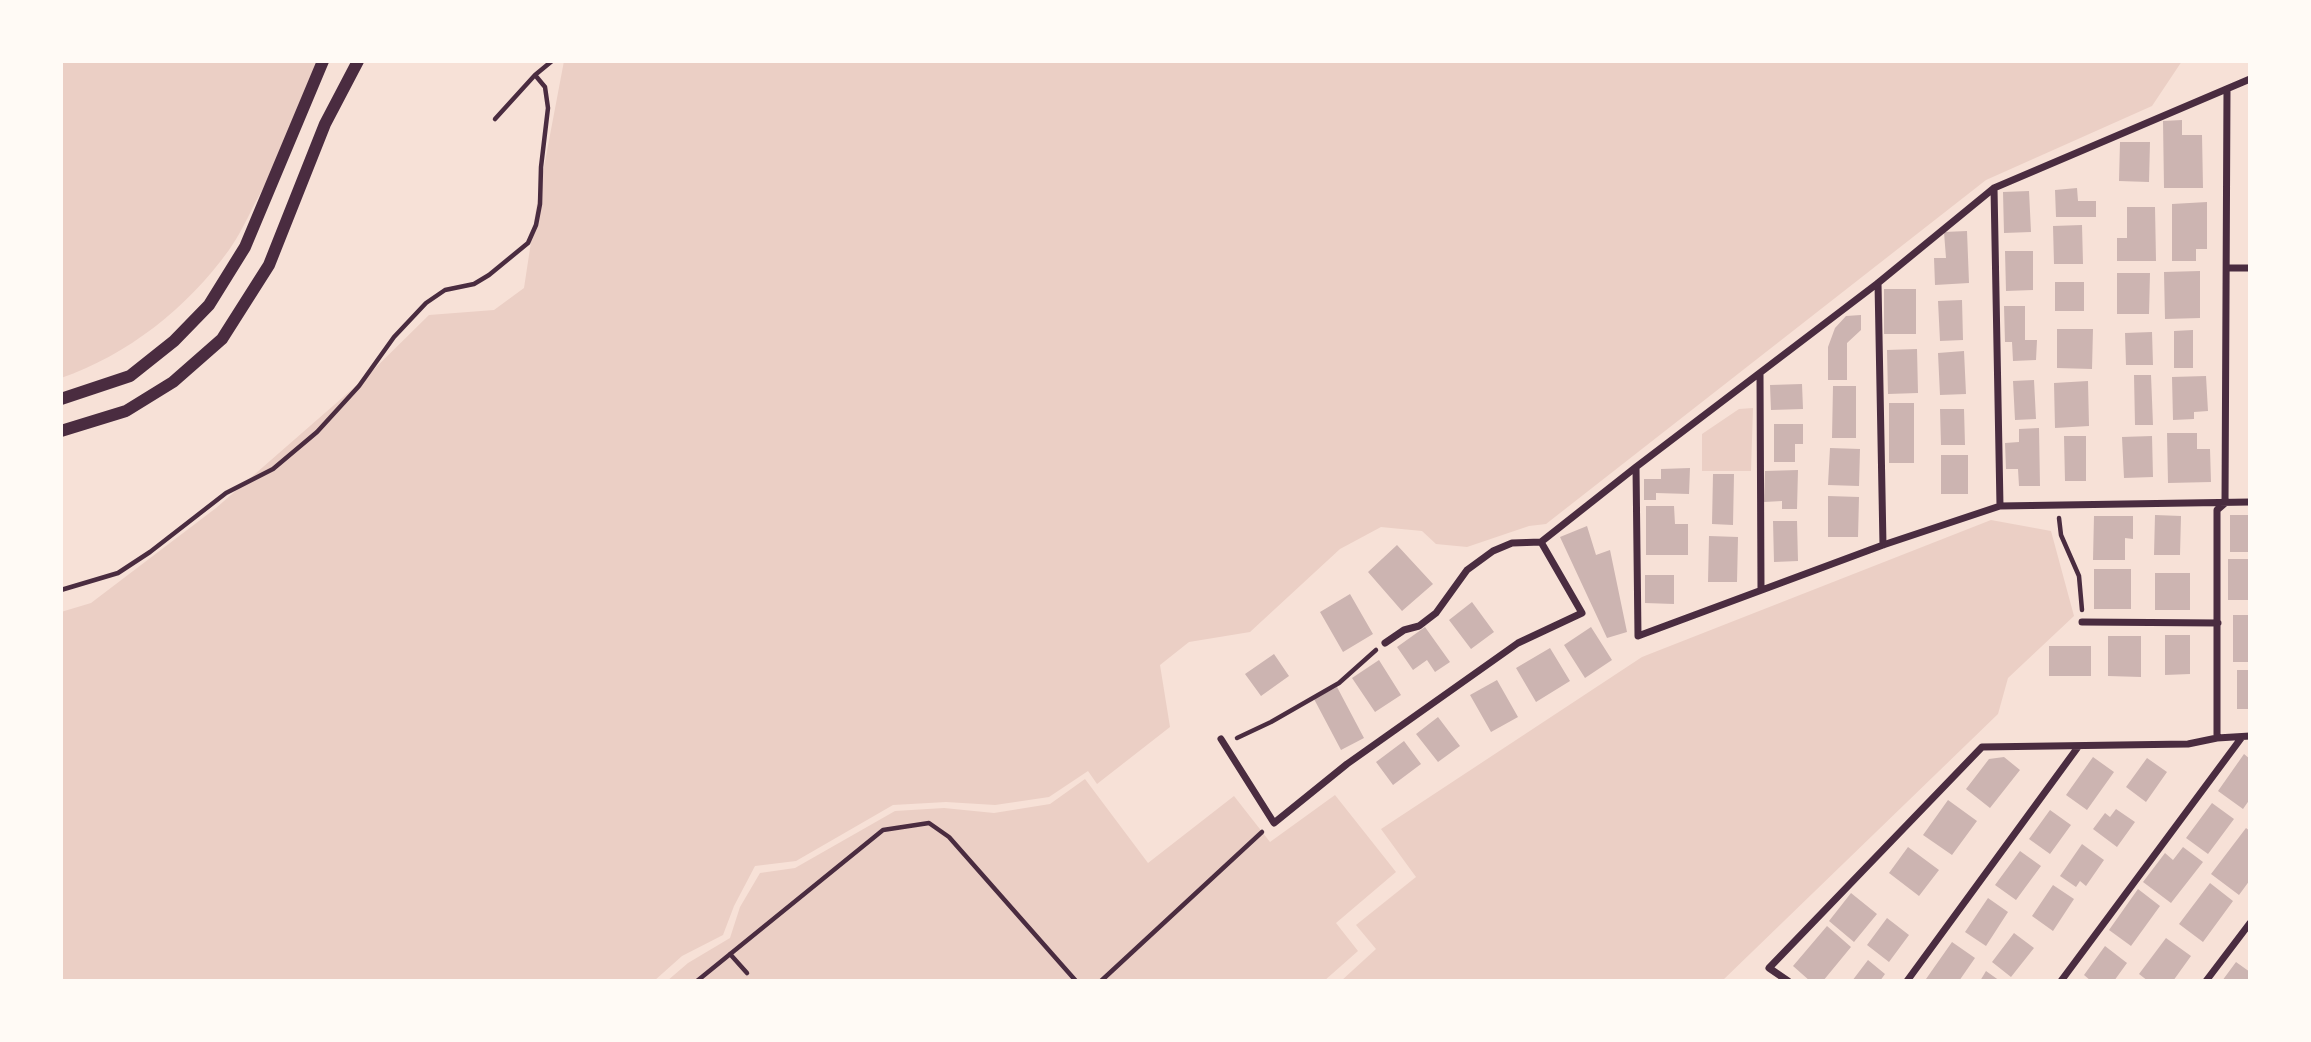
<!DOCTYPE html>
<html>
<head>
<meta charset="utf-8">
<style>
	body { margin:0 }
	#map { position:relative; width:2311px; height:1042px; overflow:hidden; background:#f7e1d7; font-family:Cabin,sans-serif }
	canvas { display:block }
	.frame { position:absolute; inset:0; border:63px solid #fffaf5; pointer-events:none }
</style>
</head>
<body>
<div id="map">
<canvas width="2311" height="1042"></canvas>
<div class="frame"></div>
</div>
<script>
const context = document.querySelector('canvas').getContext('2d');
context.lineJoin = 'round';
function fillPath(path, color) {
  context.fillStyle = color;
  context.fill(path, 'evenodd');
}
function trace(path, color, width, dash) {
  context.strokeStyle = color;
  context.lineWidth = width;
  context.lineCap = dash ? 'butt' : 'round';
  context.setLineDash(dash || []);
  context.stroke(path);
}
fillPath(new Path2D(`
	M61,61H330C305,109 281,157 255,203C247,219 239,236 229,250C187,308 128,355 61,378Z
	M564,61H2182L2152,106L1986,180L1546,524L1529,526L1467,547L1436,544L1422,531L1381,527L1340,549L1250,632L1189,642L1160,665L1170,727L1097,784L1088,771L1049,797L995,805L946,802L893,805L796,861L755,866L734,906L723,935L682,956L654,981H61V612L91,603L216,508L365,378L429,315L494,310L524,288L536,209Z
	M1753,408L1751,471H1702V434L1739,409Z
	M1991,520L2051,531L2074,616L2008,678L1998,714L1722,981H1341L1376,949L1356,925L1416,877L1381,829L1642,657Z
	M1085,779L1148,863L1234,796L1270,842L1335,795L1396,872L1336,923L1358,951L1324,981H667L688,963L730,938L740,907L760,873L795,868L895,811L944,808L994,813L1050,804Z`), '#ebcfc5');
fillPath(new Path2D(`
	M2182,120V135H2202L2203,188H2164L2163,121Z
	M2120,142H2150L2149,182L2119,181Z
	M2077,188L2078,201H2096V217H2056L2055,190Z
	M2029,191L2031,232L2004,233L2003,192Z
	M2207,202V249H2196V261H2172V204Z
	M2127,207H2155L2156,261H2117V238H2127Z
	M2082,225L2083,264H2054L2053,226Z
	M1967,231L1969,283L1935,285L1934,258H1946L1944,232Z
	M2005,251H2033V290L2006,291Z
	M2200,271V318L2165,319L2164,272Z
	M2117,273H2150L2149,314H2117Z
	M2055,282H2084V311H2055Z
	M1884,289H1916V334H1884Z
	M1962,300L1963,340L1940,341L1938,301Z
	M2004,306H2025V340H2037L2036,360L2013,361L2012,342H2005Z
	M1861,315V330L1847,343V380H1828V347L1835,328L1846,316Z
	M2057,329H2093L2092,369L2057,368Z
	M2193,330V368H2174V331Z
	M2152,332L2153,365H2126L2125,333Z
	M1917,349L1918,393L1888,394L1887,350Z
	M1964,351L1966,394L1940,395L1938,353Z
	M2134,375H2151L2153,425H2135Z
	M2206,376L2208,411L2194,412V419L2173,420L2172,377Z
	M2034,380L2036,419L2015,420L2013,381Z
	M2088,381L2089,426L2055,428L2054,383Z
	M1802,384L1803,409L1771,410L1770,385Z
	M1833,386H1856V438H1832Z
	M1889,403H1914V463H1889Z
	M1940,409H1964L1965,445H1941Z
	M1774,424H1803V444H1795V462H1774Z
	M2039,428L2040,486H2019L2018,469H2006L2005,443L2019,442V429Z
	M2167,433H2197V449H2210L2211,482L2168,483Z
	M2064,436H2086V481H2065Z
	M2152,436L2153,477L2124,478L2122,437Z
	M1830,448L1860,449L1859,486L1828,485Z
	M1941,455H1968V494H1941Z
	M1690,468L1689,494L1656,493V500H1644V479H1661V469Z
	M1798,470L1797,509H1782V501L1764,502L1765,471Z
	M1713,474H1734L1733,525L1712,524Z
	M1828,496L1859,497L1858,537H1828Z
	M1646,506H1674L1675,524H1688V555H1646Z
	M2155,515L2181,516L2180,555H2154Z
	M2230,515H2250V552H2230Z
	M2094,516H2133V539L2125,538V560H2093Z
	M1773,521H1797L1798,561L1774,562Z
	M1587,526L1596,555L1610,550L1627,632L1607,638L1560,537Z
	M1709,536L1738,537L1737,582H1708Z
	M1397,545L1433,584L1402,611L1368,572Z
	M2228,559H2250V600H2228Z
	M2094,569H2131V609H2094Z
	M2155,573H2190V610H2155Z
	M1645,575H1674V604L1645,603Z
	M1350,594L1373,634L1343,652L1320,612Z
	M1472,602L1494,632L1471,649L1449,620Z
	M2233,615H2250L2249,662H2233Z
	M1425,627L1450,662L1435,672L1427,660L1413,670L1397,647Z
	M1591,627L1612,660L1585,678L1564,645Z
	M2165,635H2190V674L2165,675Z
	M2108,636H2141V677L2108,676Z
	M2049,646H2091V676H2049Z
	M1550,648L1570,681L1536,702L1516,668Z
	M1274,654L1289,676L1261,696L1245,674Z
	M1379,660L1401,695L1375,712L1352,678Z
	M2237,670H2250V709H2237Z
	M1497,680L1518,717L1491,732L1470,695Z
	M1337,687L1364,738L1341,750L1314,699Z
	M1438,717L1460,746L1438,762L1416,734Z
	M1404,741L1421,764L1393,785L1376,762Z
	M2244,754L2250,759V799L2243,809L2218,791Z
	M2004,757L2020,770L1990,808L1966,789L1989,759Z
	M2093,757L2114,772L2087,810L2066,795Z
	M2147,758L2167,772L2146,802L2126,787Z
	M1948,800L1977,821L1952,855L1923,835Z
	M2212,803L2234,819L2208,854L2186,838Z
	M2116,809L2135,822L2117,847L2093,829L2105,813L2110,817Z
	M2050,810L2071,825L2050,854L2029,839Z
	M2246,828L2250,831V880L2239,895L2211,874Z
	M2082,844L2104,860L2086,886L2080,881L2076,887L2060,876Z
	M1908,847L1939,870L1919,896L1889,873Z
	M2183,847L2203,862L2171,903L2143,882L2165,853L2173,860Z
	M2020,851L2041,866L2016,900L1995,885Z
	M2210,883L2233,901L2203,942L2179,924Z
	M2053,885L2074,899L2053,931L2032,916Z
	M2138,889L2160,906L2131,946L2109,930Z
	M1851,893L1877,914L1854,942L1829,921Z
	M1988,898L2008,912L1986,946L1965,932Z
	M1887,918L1909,935L1889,962L1867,945Z
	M1827,926L1851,947L1823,981H1810L1793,966Z
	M2014,933L2034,948L2011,977L1992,962Z
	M2166,938L2191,956L2173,981H2148L2139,974Z
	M1952,942L1975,958L1959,981H1928L1926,979Z
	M2105,946L2127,963L2114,981H2091L2084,975Z
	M1868,960L1885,974L1880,981H1852Z
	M2236,962L2250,972V981H2222Z
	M1986,971L2000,981H1980Z`), '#ccb4b1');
trace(new Path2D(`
	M495,119L535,75L552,61
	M2059,518L2061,535L2079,576L2082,610
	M61,590L118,573L150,552L226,493L273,469L317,432L359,386L394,337L426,303L445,290L474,284L489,275L528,243L536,225L540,204L541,167L548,108L545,87L535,75
	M1237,738L1271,722L1339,683L1376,650
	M730,954L747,973
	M697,981L883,830L929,823L949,837L1076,981
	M1101,981L1262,832`), '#4a2c40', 4.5);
trace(new Path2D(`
	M2250,79L1994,188L1878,283L1636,467L1638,636L1883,545L2000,506L2250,502
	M1994,188L2000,506
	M2227,268H2250
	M1878,283L1883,545
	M1760,374L1761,589
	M2082,622L2218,623
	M1385,643L1404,630L1419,626L1436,613L1467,570L1493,551L1512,543L1541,542
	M2217,738V510L2225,503L2227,89
	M1221,739L1274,823L1347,764L1518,643L1582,613L1541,542L1636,467
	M1788,981L1769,968L1982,747L2188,744L2217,738L2250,736
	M1907,981L2078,747
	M2061,981L2242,737
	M2206,981L2250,923`), '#4a2c40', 7);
trace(new Path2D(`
	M61,399L130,376L174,341L209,305L245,247L323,61
	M61,431L126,411L173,382L222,339L269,265L325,124L358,61`), '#4a2c40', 12);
</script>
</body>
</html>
